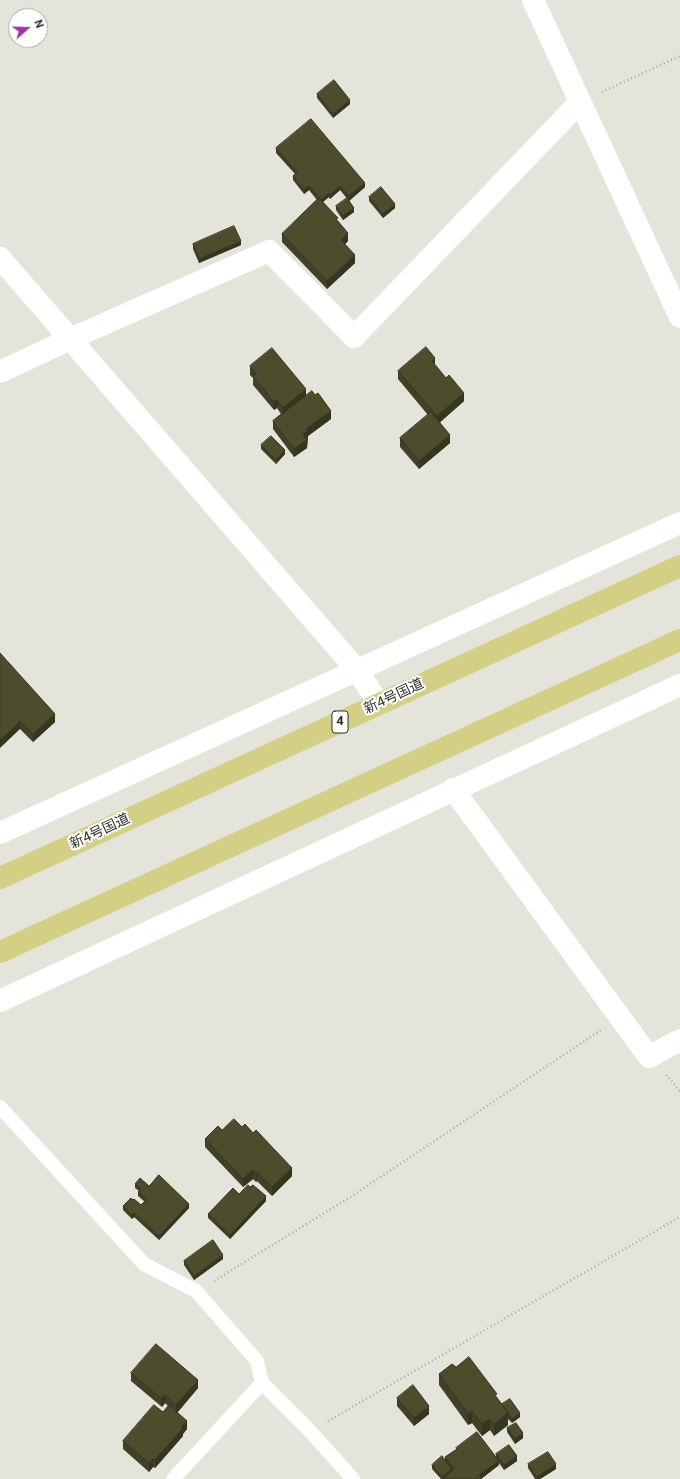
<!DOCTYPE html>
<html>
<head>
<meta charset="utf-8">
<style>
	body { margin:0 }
	#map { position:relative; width:680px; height:1479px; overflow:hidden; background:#e4e4da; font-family:Roboto,sans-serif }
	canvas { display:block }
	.north { position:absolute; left:8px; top:8px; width:40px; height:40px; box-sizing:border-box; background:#fffffe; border:1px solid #adadab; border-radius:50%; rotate:70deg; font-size:11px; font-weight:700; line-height:16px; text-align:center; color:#31312e }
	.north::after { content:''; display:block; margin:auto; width:14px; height:18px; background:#9c389e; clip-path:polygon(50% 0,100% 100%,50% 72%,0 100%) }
</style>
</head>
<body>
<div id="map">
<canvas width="680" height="1479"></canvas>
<div class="north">N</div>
</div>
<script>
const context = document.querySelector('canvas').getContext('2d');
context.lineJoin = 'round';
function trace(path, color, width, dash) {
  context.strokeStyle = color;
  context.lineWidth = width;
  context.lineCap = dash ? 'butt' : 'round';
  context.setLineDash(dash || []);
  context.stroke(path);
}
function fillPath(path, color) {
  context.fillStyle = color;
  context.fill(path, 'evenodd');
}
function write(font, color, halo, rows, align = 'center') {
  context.font = font + ' Roboto,"Noto Sans JP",sans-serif';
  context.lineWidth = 4;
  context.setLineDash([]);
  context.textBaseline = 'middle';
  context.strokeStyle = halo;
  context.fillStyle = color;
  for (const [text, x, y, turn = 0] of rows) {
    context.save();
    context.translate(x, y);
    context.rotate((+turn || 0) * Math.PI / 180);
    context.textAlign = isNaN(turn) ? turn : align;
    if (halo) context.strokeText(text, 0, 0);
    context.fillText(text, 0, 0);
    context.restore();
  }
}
trace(new Path2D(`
	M602,92L680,56
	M666,1075L680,1091
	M214,1281L352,1196L601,1030
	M328,1421L680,1217`), '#a6a69f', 2.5, [1, 3]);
trace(new Path2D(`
	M0,1107L144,1264L196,1291L257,1361L262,1383L311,1432L353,1479
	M173,1479L262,1383`), '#fff', 14);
trace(new Path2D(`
	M533,0L680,317
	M0,258L357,670L379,704
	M0,372L70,339L269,251L318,300L354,337L580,102
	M453,789L649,1057L680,1040
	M0,833L680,523
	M0,1001L680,685`), '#fff', 22);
trace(new Path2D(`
	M0,878L680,566
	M0,952L680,640`), '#d3cf85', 22);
fillPath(new Path2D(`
	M317,94L350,104L333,118L317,98Z
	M276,148L365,187L349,201L340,190L330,199L329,197L323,202L338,222L348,241L345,244L355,263L327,289L282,242V234L317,200L309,190L304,194L293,180V176L295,174L276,153Z
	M369,197L395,208L383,218L369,201Z
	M336,206L354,212L343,220L336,210Z
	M193,244L241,245L199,263L193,249Z
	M435,365L464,401L440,422L450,443L419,469L400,447V438L428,415L398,379V371Z
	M250,366L306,395L331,419L308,436L307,448L294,457L273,429V421L281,414L277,408L274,410L253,385V378L250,375Z
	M261,445L285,454L276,464L261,449Z
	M0,653L55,722L33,742L20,729Z
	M242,1127L292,1176L272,1196L257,1181L256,1182L253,1179L243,1187L205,1147V1139L222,1130Z
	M135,1184L149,1186L189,1208L159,1240L134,1217L132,1219L123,1210V1206L133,1200L141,1205L145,1202L138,1196V1192L139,1191L135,1188Z
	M239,1194L266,1201L230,1239L208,1218V1214Z
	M223,1259L194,1280L184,1265V1261Z
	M456,1367L497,1398L502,1404L520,1417L512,1423L508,1419V1425L494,1436L490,1430L482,1436L472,1423L468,1425L439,1385V1374Z
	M131,1373L198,1388L177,1413L187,1429L183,1434V1436L155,1468L153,1467L149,1472L123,1449V1441L163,1412L168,1406L165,1403L162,1407L131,1381Z
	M397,1398L429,1414L414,1426L397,1406Z
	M507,1428L523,1438L515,1444L507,1432Z
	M456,1448L496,1457V1454L517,1461L504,1470L499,1463V1465L481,1479H441L432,1469V1465L445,1461V1457L456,1450Z
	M528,1464L556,1469L540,1479H535L528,1468Z`), '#424127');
fillPath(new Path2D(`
	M350,100V104L333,118V114Z
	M365,183V187L349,201V196Z
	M309,186V190L304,194V190Z
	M340,186V190L330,199V195Z
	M329,193V197L320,204V200Z
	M395,204V208L383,218V214Z
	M354,208V212L343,220V216Z
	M348,233V241L341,248V240Z
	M241,241V245L199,263V259Z
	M355,255V263L327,289V281Z
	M435,358V366L432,361Z
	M306,389V397L283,417V408Z
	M464,393V401L437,425V416Z
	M277,400V408L274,410V402Z
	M331,411V419L308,436L307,448L294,457V449L306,429Z
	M450,435V443L419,469V461Z
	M285,450V454L276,464V460Z
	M55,714V722L33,742V734Z
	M20,721V729L0,748V740Z
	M292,1168V1176L272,1196V1187Z
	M253,1170V1179L243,1187V1179Z
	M257,1172V1181L256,1182V1174Z
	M266,1196V1201L230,1239V1235Z
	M189,1204V1208L159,1240V1236Z
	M134,1213V1217L132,1219V1215Z
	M223,1255V1259L194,1280V1276Z
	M198,1380V1388L176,1414V1405Z
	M165,1395V1403L162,1407V1399Z
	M429,1406V1414L414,1426V1418Z
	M472,1411V1423L468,1425V1414Z
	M508,1413V1425L494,1436V1424Z
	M520,1413V1417L512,1423V1419Z
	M490,1419V1430L482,1436V1424Z
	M187,1421V1429L183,1434V1436L155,1468V1460Z
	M523,1433V1438L515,1444V1439Z
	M517,1456V1461L504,1470V1465Z
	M153,1459V1467L149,1472V1463Z
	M499,1461V1465L481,1479H479V1475Z
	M556,1464V1469L540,1479H537V1477Z
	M452,1469V1473L445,1476V1479H442V1477Z`), '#363520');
const building = new Path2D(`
	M334,80L350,100L333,114L317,94Z
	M311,119L365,183L349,196L340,186L330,195L329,193L321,200L309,186L304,190L293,176L297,172L276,148Z
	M381,187L395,204L383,214L369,197Z
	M319,198L338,218L336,219L348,233L341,240L355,255L327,281L282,234Z
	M347,198L354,208L343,216L336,206Z
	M234,226L241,241L199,259L193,244Z
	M426,347L435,358L432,361L446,378L449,375L464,393L437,416L398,371Z
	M272,348L306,389L283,408L277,400L274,402L253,376L256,374L250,366Z
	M312,391L315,395L318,393L331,411L306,429L308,431L303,434L307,440L294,449L273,421Z
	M431,412L450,435L419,461L400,438Z
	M271,436L285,450L276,460L261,445Z
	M0,653L55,714L33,734L20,721L0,740Z
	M234,1119L242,1127L245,1124L253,1133L256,1130L292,1168L272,1187L257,1172L256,1174L253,1170L243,1179L205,1139L218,1126L222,1130Z
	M159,1175L189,1204L159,1236L134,1213L132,1215L123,1206L131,1198L133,1200L134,1199L141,1205L147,1199L138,1192L141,1189L135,1184L140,1178L149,1186Z
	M248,1185L250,1187L253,1185L266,1196L230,1235L208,1214L233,1188L239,1194Z
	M213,1240L223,1255L194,1276L184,1261Z
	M156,1344L198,1380L176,1405L165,1395L162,1399L131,1373Z
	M469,1357L497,1394L495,1395L508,1413L494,1424L490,1419L482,1424L472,1411L468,1414L439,1374L452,1364L456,1367Z
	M413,1385L429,1406L414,1418L397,1398Z
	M510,1399L520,1413L512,1419L502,1404Z
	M154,1405L163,1412L169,1405L187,1421L181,1427L183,1428L155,1460L153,1459L149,1463L123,1441Z
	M516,1423L523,1433L515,1439L507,1428Z
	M477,1432L499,1461L479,1475L481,1478L480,1479H448L445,1476L454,1469L445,1457L457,1449L456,1448Z
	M509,1445L517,1456L504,1465L496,1454Z
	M548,1452L556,1464L537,1477L528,1464Z
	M442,1456L452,1469L442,1477L432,1465Z`);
fillPath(building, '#4d4c2d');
trace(building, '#363520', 1);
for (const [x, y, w] of [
	[340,722,16]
]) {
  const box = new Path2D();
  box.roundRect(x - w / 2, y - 11, w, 22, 3);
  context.fillStyle = '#fffffe';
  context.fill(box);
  trace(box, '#31312e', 1);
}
write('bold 13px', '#31312e', null, [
	["4",340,722]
]);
write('14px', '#31312e', '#fffffe', [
	["新4号国道",394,697,-25],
	["新4号国道",100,832,-25]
]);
</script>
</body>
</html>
